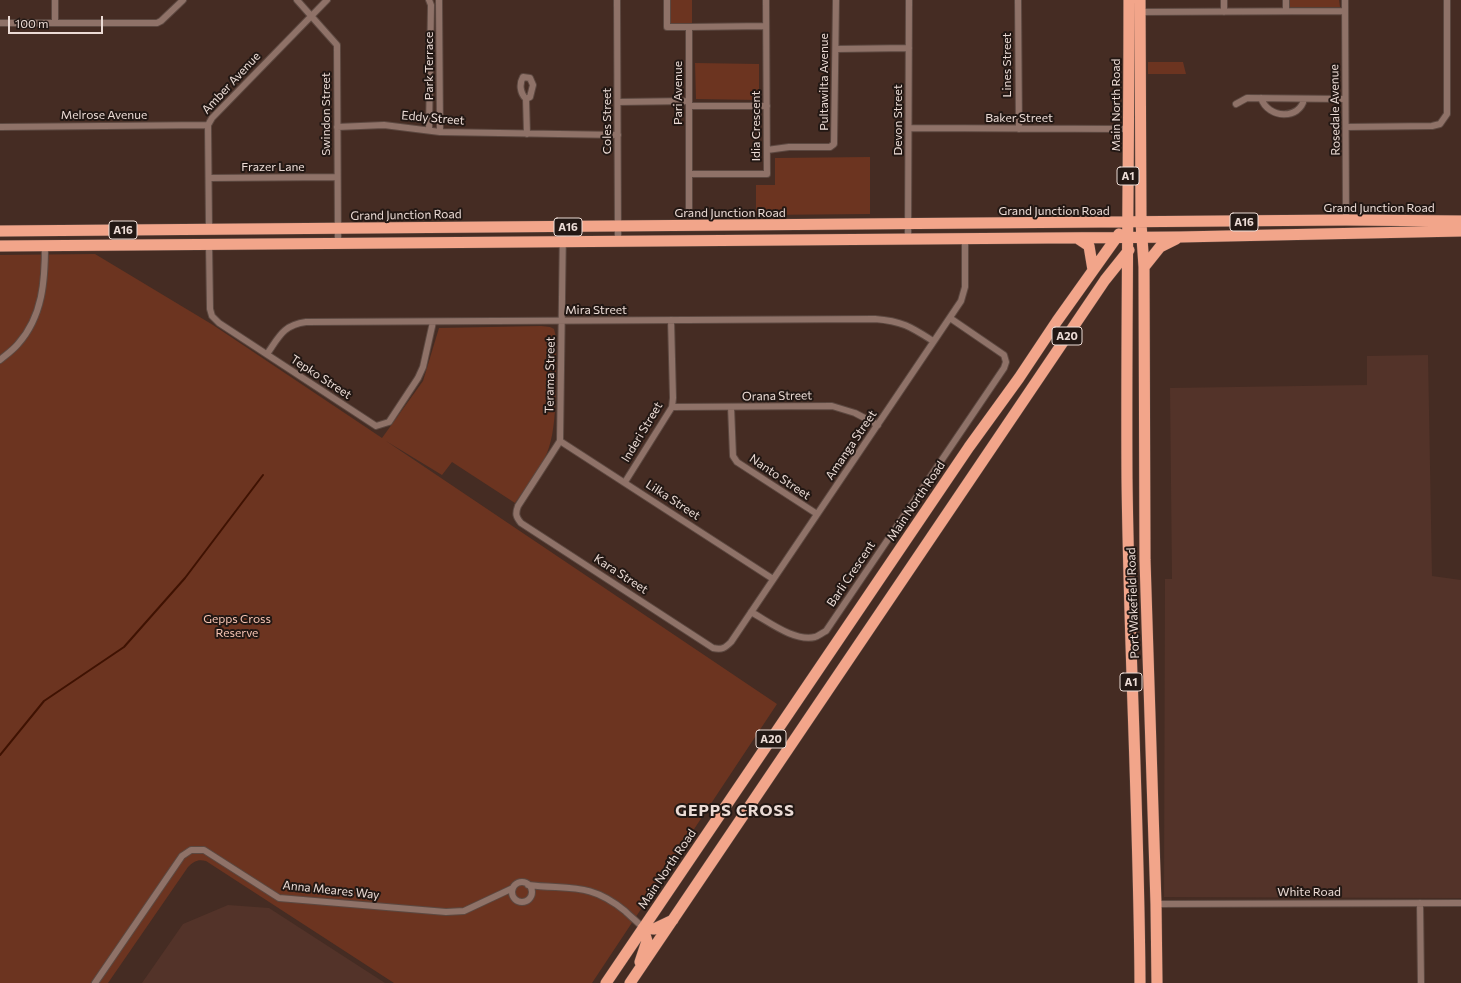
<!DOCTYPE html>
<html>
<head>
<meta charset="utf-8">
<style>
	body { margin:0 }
	#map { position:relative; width:1461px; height:983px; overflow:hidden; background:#452c23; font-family:Commissioner,sans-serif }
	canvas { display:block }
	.scale { position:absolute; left:8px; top:16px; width:95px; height:18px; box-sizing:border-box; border:2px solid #ebdbd5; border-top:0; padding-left:5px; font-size:12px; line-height:14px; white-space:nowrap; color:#ebdbd5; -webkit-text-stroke:3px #231814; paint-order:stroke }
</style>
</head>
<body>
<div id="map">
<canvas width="1461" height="983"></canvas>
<div class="scale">100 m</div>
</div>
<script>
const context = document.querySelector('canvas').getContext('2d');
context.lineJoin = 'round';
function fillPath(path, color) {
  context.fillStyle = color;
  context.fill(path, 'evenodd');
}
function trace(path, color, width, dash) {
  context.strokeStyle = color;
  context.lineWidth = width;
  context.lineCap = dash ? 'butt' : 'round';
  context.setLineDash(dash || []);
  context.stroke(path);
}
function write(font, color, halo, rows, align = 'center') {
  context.font = font + ' Commissioner,sans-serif';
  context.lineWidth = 4;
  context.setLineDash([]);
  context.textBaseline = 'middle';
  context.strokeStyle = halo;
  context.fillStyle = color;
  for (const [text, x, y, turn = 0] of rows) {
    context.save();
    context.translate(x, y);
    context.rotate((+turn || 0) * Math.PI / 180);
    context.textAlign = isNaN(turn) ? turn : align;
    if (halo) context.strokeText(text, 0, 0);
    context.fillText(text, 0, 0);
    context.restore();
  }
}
fillPath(new Path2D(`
	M1428,355L1432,576L1461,580V898L1164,897L1165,579H1172L1170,388L1367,385V356Z
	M228,905L269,908L385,983H142L183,924Z`), '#533329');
fillPath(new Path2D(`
	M669,0H692V25H669Z
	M1289,0H1339L1340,7H1290Z
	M1148,62H1183L1186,74H1148Z
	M695,63L759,64V100L696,99Z
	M870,157V214L756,215V185H775V158Z
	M95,254L213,325L382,438L423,381L439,328L541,326L550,327L554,329L556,337C555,369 559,425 547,453C539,471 526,487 515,503L452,462L442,475L386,441L777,704L592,983H394L206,861C198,859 194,861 188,867L108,983H0V255Z`), '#6c3420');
trace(new Path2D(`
	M0,755L44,701L124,647L185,578L263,475`), '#3f1202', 2);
const street = new Path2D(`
	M55,0V22
	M297,0L337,45L338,243
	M439,0L440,132
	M617,0L618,241
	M667,0V27H689V208
	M1018,0L1019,129
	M1286,0V11
	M1345,0L1346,220
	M1140,12L1344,11
	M1224,12V0
	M0,23H157L161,21L183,0
	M689,27L766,26
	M836,49L909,48
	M1261,98C1268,119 1300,120 1304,99
	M526,99L530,97L533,85L530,78L523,77C519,84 520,93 526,99L527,134
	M618,102L689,101
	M1236,104L1247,98L1345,99
	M689,106H767
	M0,127L208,125
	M337,127L384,125L440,132L618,135
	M1346,127L1432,126L1440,124L1447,114V0
	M909,128L1129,129
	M429,130L431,5L429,0
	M767,150L789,147H830L834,144L836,0
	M689,174H767L766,0
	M210,178L337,177
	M563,227L560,441L518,506C515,514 516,517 521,523L713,648C722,650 725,648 731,642L961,301L965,287V239
	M209,229L208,125L212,118L327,0
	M908,239L909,0
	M209,244L210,309L212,316L219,323L376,426L389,422L418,378L423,367L433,322
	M267,354C279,337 283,325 306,322L875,319C902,321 911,327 933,341
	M0,360C6,355 13,350 18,344C43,316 45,280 45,245
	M672,407L832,406L855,413L878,425
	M731,407L733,456L737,462L817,514
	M560,441L773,579
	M625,482L672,407L673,398L671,320
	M751,612C768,621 794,642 815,637C818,636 822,633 826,631L1004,368L1006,362L1004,355L950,318
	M512 892a10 10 0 1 1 20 0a10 10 0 1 1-20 0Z
	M528,885C570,890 590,882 625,911C631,917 638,922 643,928
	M1420,903L1421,983
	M1156,904L1461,903
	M95,983L182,856L191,850H204L279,898L446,912L464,911L513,888`);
const highway = new Path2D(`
	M1129,0C1129,160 1126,320 1127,479C1129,647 1139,815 1140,983
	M1140,0L1141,223L1144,267L1145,560L1156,904L1157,983
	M0,231L1346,220L1461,221
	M1077,238L1089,246L1093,270
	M0,246L1180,237L1461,231
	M1144,267L1160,247L1176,239
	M643,928L654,929L673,920
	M640,962L647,941L643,928
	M606,983L969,447L1019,378L1057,321L1119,234
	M630,983L1105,280L1129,250`);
trace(street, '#5c4840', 8);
trace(highway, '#5c4840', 12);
trace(street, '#8f7268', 6);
trace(highway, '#f2a58a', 11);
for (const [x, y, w] of [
	[1128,176,22],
	[1244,222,28],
	[568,227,28],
	[123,230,28],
	[1067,336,30],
	[1131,682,22],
	[771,739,30]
]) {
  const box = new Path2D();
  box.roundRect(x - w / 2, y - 9, w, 18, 3);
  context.fillStyle = '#231814';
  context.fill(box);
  trace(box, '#ebdbd5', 1);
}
write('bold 11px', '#ebdbd5', null, [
	["A1",1128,176],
	["A16",1244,222],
	["A16",568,227],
	["A16",123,230],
	["A20",1067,336],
	["A1",1131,682],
	["A20",771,739]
]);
write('12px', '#ebdbd5', '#231814', [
	["Lines Street",1007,65,-90],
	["Park Terrace",429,66,-90],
	["Pultawilta Avenue",824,82,-90],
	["Amber Avenue",231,83,-47],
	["Pari Avenue",678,93,-90],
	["Main North Road",1116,105,-90],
	["Rosedale Avenue",1335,110,-91],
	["Swindon Street",326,114,-90],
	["Melrose Avenue",104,115],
	["Eddy Street",433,118,5],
	["Baker Street",1019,118],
	["Devon Street",898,120,-90],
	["Coles Street",607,121,-90],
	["Idia Crescent",756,126,-90],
	["Frazer Lane",273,167],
	["Grand Junction Road",1379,208],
	["Grand Junction Road",1054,211],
	["Grand Junction Road",730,213],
	["Grand Junction Road",406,215,-1],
	["Mira Street",596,310],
	["Terama Street",550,375,-89],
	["Tepko Street",321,377,33],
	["Orana Street",777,396,-1],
	["Inderi Street",642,432,-59],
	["Amanga Street",851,445,-56],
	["Nanto Street",780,477,34],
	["Lilka Street",673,500,33],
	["Main North Road",916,501,-56],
	["Kara Street",621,574,33],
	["Barli Crescent",851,574,-56],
	["Port Wakefield Road",1133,603,-92],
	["Main North Road",667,869,-56],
	["Anna Meares Way",331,890,6],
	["White Road",1309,892]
]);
write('12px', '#f5c3b2', '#231814', [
	["Gepps Cross",237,619],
	["Reserve",237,633]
]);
context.letterSpacing = '1px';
write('bold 16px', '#ebdbd5', '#231814', [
	["GEPPS CROSS",735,811]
]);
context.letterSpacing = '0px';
</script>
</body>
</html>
